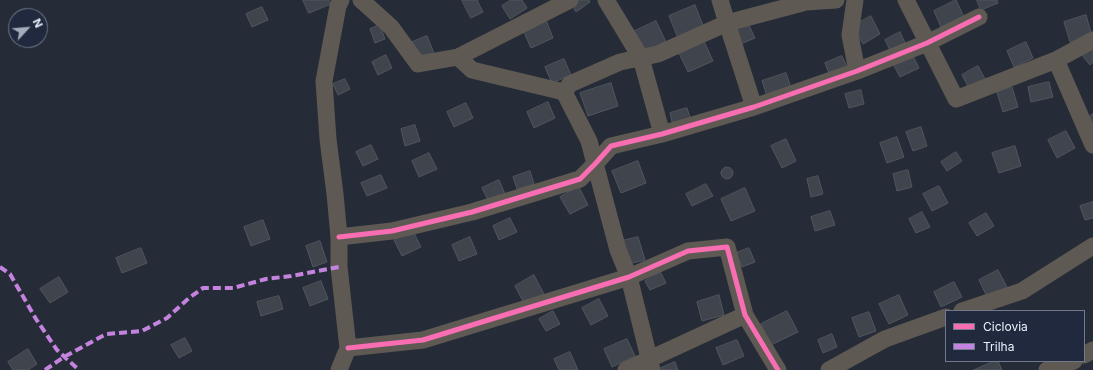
<!DOCTYPE html>
<html>
<head>
<meta charset="utf-8">
<style>
	body { margin:0 }
	#map { position:relative; width:1093px; height:370px; overflow:hidden; background:#262c37; font-family:Inter,sans-serif }
	canvas { display:block }
	.legend { position:absolute; left:945px; top:310px; width:140px; height:52px; box-sizing:border-box; background:#20293d; border:1px solid #71798b; margin:0; padding:5px 7px; list-style:none; font-size:12px; color:#eaf1ff }
	.legend li { display:flex; align-items:center; gap:8px; height:20px }
	.legend b { width:20px; border:1px solid #71798b }
	.north { position:absolute; left:8px; top:8px; width:40px; height:40px; box-sizing:border-box; background:#20293d; border:1px solid #71798b; border-radius:50%; rotate:64deg; font-size:11px; font-weight:700; line-height:16px; text-align:center; color:#eaf1ff }
	.north::after { content:''; display:block; margin:auto; width:14px; height:18px; background:#a5acb9; clip-path:polygon(50% 0,100% 100%,50% 72%,0 100%) }
</style>
</head>
<body>
<div id="map">
<canvas width="1093" height="370"></canvas>
<ul class="legend">
<li><b style="height:5px;background:#f96db3"></b>Ciclovia</li>
<li><b style="height:5px;background:#c483df"></b>Trilha</li>
</ul>
<div class="north">N</div>
</div>
<script>
const context = document.querySelector('canvas').getContext('2d');
context.lineJoin = 'round';
function fillPath(path, color) {
  context.fillStyle = color;
  context.fill(path, 'evenodd');
}
function trace(path, color, width, dash) {
  context.strokeStyle = color;
  context.lineWidth = width;
  context.lineCap = dash ? 'butt' : 'round';
  context.setLineDash(dash || []);
  context.stroke(path);
}
const building = new Path2D(`
	M303,0H329L331,4L309,13Z
	M462,0H477L483,12L471,18Z
	M511,0H522L527,8L510,19L502,6Z
	M574,0H589L590,2L576,12L570,2Z
	M956,0L964,17L941,27L934,11Z
	M977,0H997L998,3L981,10Z
	M695,5L704,28L678,38L669,16Z
	M262,7L268,20L252,27L246,14Z
	M1086,15L1092,36L1070,42L1064,22Z
	M871,16L880,34L863,44L853,26Z
	M546,20L553,38L531,48L523,30Z
	M656,21L666,42L642,53L633,32Z
	M747,21L755,38L738,45L730,28Z
	M380,25L385,39L375,43L370,29Z
	M900,32L906,45L891,52L885,40Z
	M427,36L434,53L417,60L410,43Z
	M703,39L713,61L688,72L678,51Z
	M1026,42L1033,58L1014,67L1007,51Z
	M1093,47V62L1090,65L1082,55Z
	M912,54L919,68L900,77L893,64Z
	M386,55L392,68L378,75L372,62Z
	M842,56L848,69L830,76L825,63Z
	M564,59L571,75L552,83L545,67Z
	M978,66L985,79L969,88L962,75Z
	M786,73L792,91L768,99L762,81Z
	M345,79L350,89L338,95L333,84Z
	M1049,82L1053,97L1031,102L1028,87Z
	M611,83L618,106L588,116L580,93Z
	M1012,87L1018,107L1003,112L997,92Z
	M861,90L864,104L849,108L845,94Z
	M548,102L555,118L534,128L527,112Z
	M466,103L473,118L454,127L447,112Z
	M687,108L691,120L673,126L670,113Z
	M1093,114V131L1086,119Z
	M415,125L420,141L405,146L401,129Z
	M921,127L927,146L913,151L906,132Z
	M1066,131L1075,148L1057,158L1048,140Z
	M897,137L904,157L887,163L880,143Z
	M786,139L796,161L782,168L771,146Z
	M371,145L378,159L363,166L356,152Z
	M1015,146L1021,166L999,173L992,153Z
	M956,152L962,161L947,171L941,162Z
	M429,153L437,169L419,177L412,161Z
	M638,161L646,183L621,193L612,171Z
	M721 173a6 6 0 1 1 12 0a6 6 0 1 1-12 0Z
	M908,170L912,187L897,191L893,174Z
	M530,171L534,184L517,189L513,177Z
	M381,175L387,188L367,196L361,183Z
	M818,176L823,194L811,197L807,179Z
	M499,180L505,194L489,202L482,188Z
	M706,184L713,196L692,206L686,194Z
	M939,186L948,203L932,211L923,194Z
	M579,187L588,205L570,214L560,197Z
	M745,188L755,211L731,221L721,199Z
	M1093,202V218L1085,220L1080,206Z
	M830,211L835,225L815,231L811,217Z
	M922,212L930,227L916,233L909,219Z
	M986,213L994,226L977,236L969,223Z
	M510,218L517,232L499,240L493,226Z
	M263,220L270,239L251,246L244,227Z
	M413,231L421,247L402,256L394,240Z
	M470,237L477,254L459,261L452,245Z
	M638,237L645,260L628,264L622,241Z
	M320,241L327,262L313,267L306,246Z
	M141,248L147,263L122,273L116,258Z
	M749,248L755,262L742,267L736,253Z
	M998,270L1008,289L988,299L979,280Z
	M661,273L666,283L650,290L645,281Z
	M534,275L544,294L525,305L515,286Z
	M59,277L68,292L50,303L40,289Z
	M321,281L328,299L310,306L303,288Z
	M954,282L962,297L941,307L934,292Z
	M719,295L724,315L702,321L697,302Z
	M899,295L908,315L889,324L879,304Z
	M279,296L283,309L261,316L257,302Z
	M599,299L608,316L591,325L582,308Z
	M553,311L560,324L546,331L539,319Z
	M787,311L798,332L771,345L761,324Z
	M869,312L876,331L859,337L852,318Z
	M832,334L837,347L823,353L818,340Z
	M185,338L192,351L179,358L171,345Z
	M627,339L635,356L612,367L604,349Z
	M737,340L744,356L723,365L716,348Z
	M28,349L37,364L28,370H13L8,362Z
	M570,352L578,370H559L554,359Z
	M994,361H998L1002,370H974Z
	M675,362L678,370H656Z`);
fillPath(building, '#3f444d');
trace(building, '#50555f', 1);
trace(new Path2D(`
	M361,0L391,27L418,64L458,57L570,0
	M606,0L641,58L662,134
	M720,0L727,23L754,107
	M855,0L850,35L857,71
	M906,0L956,99L1056,60L1093,40
	M458,57L472,70L564,92L589,141L618,250L629,277L652,370
	M1056,60L1093,145
	M564,92L570,84L620,62L658,54L727,23L806,2L836,0
	M339,237L392,231L472,212L580,179L595,164L611,146L662,134L754,107L857,71L927,43L979,17
	M962,311L1022,291L1093,246
	M348,348L423,340L629,277L688,251L727,247L745,315L778,370
	M1084,355L1093,350
	M339,370L348,348L339,267V237L335,194L328,139L324,81L338,6L341,0
	M626,370L745,315
	M829,370L885,339L946,317
	M1047,370L1074,361`), '#5f5954', 17);
trace(new Path2D(`
	M0,267L10,274L36,319L57,350L79,370
	M45,370L64,357L106,334L142,331L167,318L189,298L203,288H233L266,279L291,276L339,267`), '#c483df', 4, [8, 4]);
trace(new Path2D(`
	M339,237L392,231L472,212L580,179L595,164L611,146L662,134L754,107L857,71L927,43L979,17
	M348,348L423,340L629,277L688,251L727,247L745,315L778,370`), '#f96db3', 5);
</script>
</body>
</html>
